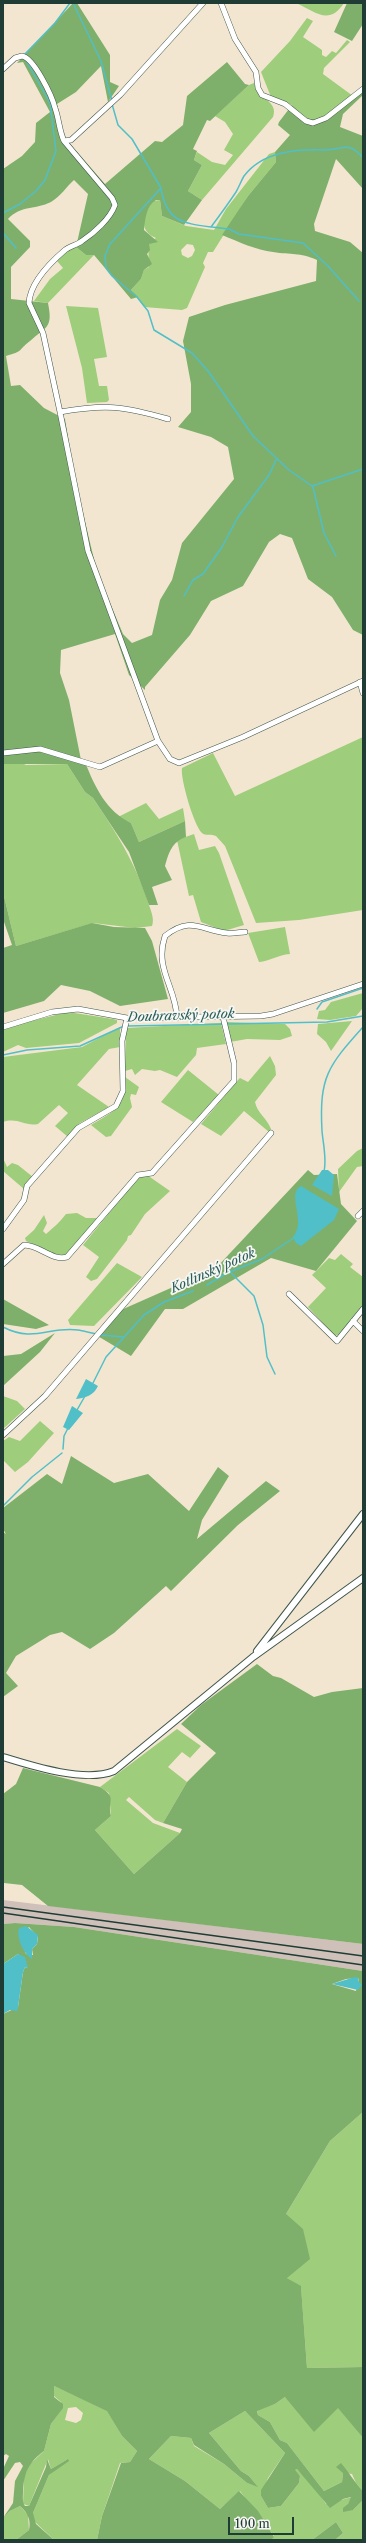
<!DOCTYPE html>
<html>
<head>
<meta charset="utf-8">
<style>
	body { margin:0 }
	#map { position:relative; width:366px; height:2543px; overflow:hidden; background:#f3e6d1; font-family:"Libre Caslon Text",serif }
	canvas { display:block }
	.frame { position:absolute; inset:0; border:4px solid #1f3d34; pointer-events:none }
	.scale { position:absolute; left:228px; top:2517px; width:66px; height:18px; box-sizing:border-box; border:2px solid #1f3d34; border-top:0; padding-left:5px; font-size:12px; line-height:14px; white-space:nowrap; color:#1f3d34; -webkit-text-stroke:3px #f6f6f2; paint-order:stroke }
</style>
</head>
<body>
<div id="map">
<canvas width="366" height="2543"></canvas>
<div class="frame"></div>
<div class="scale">100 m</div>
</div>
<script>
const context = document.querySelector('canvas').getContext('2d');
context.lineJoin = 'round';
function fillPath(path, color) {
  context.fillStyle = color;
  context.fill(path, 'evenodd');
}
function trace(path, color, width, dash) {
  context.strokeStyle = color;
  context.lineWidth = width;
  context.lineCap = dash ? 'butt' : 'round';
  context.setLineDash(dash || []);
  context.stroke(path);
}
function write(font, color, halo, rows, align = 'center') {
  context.font = font + ' "Libre Caslon Text",serif';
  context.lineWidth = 3.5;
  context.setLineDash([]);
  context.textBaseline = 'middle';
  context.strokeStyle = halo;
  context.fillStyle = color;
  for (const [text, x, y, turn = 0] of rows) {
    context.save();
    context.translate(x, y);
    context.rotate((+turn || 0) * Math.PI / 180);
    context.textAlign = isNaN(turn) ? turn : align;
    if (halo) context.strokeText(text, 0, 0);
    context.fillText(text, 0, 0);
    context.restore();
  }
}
fillPath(new Path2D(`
	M3,1900L363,1944V1971L74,1927L15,1923L3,1924Z`), '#cfc0ba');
fillPath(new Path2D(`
	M296,3H344C329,26 316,12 296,3Z
	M307,18L313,21L303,37L322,50V55L326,57L332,51L336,53L347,40L350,42L324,68L323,74L353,96L329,115L312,121L302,116L292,105L271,97L261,72L290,41Z
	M254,83C258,99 279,101 273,117L202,200L188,191L202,165L194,160L197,152L212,162L225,165L233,155L224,150L233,134L225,122L215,116L249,85Z
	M275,152L276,162L248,196L213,252H208L203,263L205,267L187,308L182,310L144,307L131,290L141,279L144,270L149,267L148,243L156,238C138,231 143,214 153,201L160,200L162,216L186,226L214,230L226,209L269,154ZM187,244L193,245L195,250L192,256L188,258L182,255L181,250Z
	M76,247L86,255H94L48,303L34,301L50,279L63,268L57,261L67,251Z
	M66,306L98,308L107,357L94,359L99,386H107L109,400L107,402L87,403L82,368Z
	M363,737V910L299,920L256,923L225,846L216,836C212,834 205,836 202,833C194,826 180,778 182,768L213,753L235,796Z
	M22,763L26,765L67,764L85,792L93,798C117,834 134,860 148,902C150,909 155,918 152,926L135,928L93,923L16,946L3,892V764Z
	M146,803L159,819L183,808L185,821L139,842L131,823L118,817Z
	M194,834L199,850L215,846L219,853L244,925L224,931L201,922L193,895L189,896L177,840Z
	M285,927L290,954C278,955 270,961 259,962L248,933Z
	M363,993V1008L356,1016L330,1020L317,1019L319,1011L325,1010L331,1002Z
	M68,1012L113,1019L117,1020V1023L79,1043L26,1048L18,1045L3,1052V1028Z
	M352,1021L331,1051L326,1042L317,1034L318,1024Z
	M227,1022L285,1024L290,1029L292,1036L280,1040L247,1039L230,1042L226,1023Z
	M221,1023L226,1044L197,1048L196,1055L177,1077L160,1070L155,1071L142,1069L135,1075L132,1069L125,1071L126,1028Z
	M120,1027V1047L109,1049L77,1085L109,1107L80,1123L68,1137L55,1126L68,1113L59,1105L38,1124C25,1127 18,1117 3,1122V1057L82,1047Z
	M270,1056L275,1066L276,1075L255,1102C257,1113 267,1118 271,1129L269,1132L244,1111L221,1136L201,1124L238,1080L240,1078L248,1082Z
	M188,1070L219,1095L193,1122L161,1102Z
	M125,1077L139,1087L136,1095L131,1094L130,1098L132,1107L111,1136L106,1137L91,1125C114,1111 127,1107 125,1077Z
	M363,1148V1166L357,1167L339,1192L338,1169L357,1151Z
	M3,1158L7,1167L12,1163L18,1165L33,1177L24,1189L3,1171Z
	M147,1175L170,1191L145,1214L131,1235L128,1236L127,1240L97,1279L91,1281L86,1277L99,1257L83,1245L136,1180L140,1176Z
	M77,1213L86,1218H98L66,1255L53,1254L26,1241L25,1238L34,1230L44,1215L47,1223L43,1231L46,1234C54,1227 60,1222 66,1214Z
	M341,1254L353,1264L350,1267L363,1277V1308L340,1334L335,1336L308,1307L326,1288L312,1275L329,1258L335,1260Z
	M117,1263L142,1277L94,1326L70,1325L68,1320Z
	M3,1396L17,1401L25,1409L3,1429Z
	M40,1421L54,1433L28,1462L15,1472L3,1460V1441L9,1437L20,1441Z
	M177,1729L201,1746L190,1758L182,1752L168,1767L187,1782L163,1823L155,1820L129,1797L126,1800L153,1823L180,1833L134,1874L95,1830L111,1816L109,1793L100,1787Z
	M363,2112V2367L307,2368L301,2287L287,2278L286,2214L330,2141Z
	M54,2386L107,2410L122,2436L137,2451L130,2462L120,2463L102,2516L97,2540H54L33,2520V2513L49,2475L68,2459L51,2469L48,2459L29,2506L23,2504L24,2477L30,2464L44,2451L51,2424L61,2410V2402L54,2396ZM76,2407L83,2413L81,2420L76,2423L65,2420L68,2408Z
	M285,2397L338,2407L363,2438V2491L356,2483L352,2474L343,2473L342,2482L324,2491L287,2443L280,2440L270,2422L258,2415L257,2410L275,2404Z
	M245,2411L285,2453L268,2478L261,2496L268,2508L281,2506L299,2483L300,2476L294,2470L297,2469L312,2484L326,2504L352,2497L348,2504L353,2510L363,2500V2540H335L343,2533L336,2522L312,2540H271L274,2536L240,2491L220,2509L185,2481L149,2459L171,2436L191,2438L194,2446L224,2464L247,2483L257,2486L249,2476L241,2471L209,2433Z
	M20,2506L28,2515L29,2530L16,2540H3V2518L10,2511Z`), '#9ecd7b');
fillPath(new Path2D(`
	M73,3H77L110,55V82L119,86L108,102L101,66L76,92L57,104L64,137L105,184L155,141L162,142L183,125L187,96L227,62L245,84L249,85L210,121L207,120L193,149L197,151L194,160L202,165L188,191L202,200L184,225L162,216L160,200H156C146,206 145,220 144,230L158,242L149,244L150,250L147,254L152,264L144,270L141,279L131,290L138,297L131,299L94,255H86L76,247L88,194L74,180C66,187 61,196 51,202C35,210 21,205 8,219L30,241V247L11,267V299L48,303C53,328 47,326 30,341C17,351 24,351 6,356L11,386L20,385L44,408L65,419L75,479L97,572L123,634L132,643L152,635L160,600L172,580L182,543L234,479L228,447L211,437L178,427L191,412V384L183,341L189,317L225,305L316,281L317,260C299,252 292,255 273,252C256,250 239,242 222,235L248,196L276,162L275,152L290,135L278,125L279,122L292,105L307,119L321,120L353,96L357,97L363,91V95L343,114L340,127L363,136V189L336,159L314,224L315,231L350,242L363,253V635L353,630L332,597L308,579L292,538L280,534L269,542L243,586L211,601L190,635L145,687V690L129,675L115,634L61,650L60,673L69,700L81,760L85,762C95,787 106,811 131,823L139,842L185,821L186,837C172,842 169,852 165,866L172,880L152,887L158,905H149L129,852L93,798L85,792L67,764H3V169L22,156L35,142L36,123L50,112L23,62L17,63Z
	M347,3H363V24L352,41L334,32Z
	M3,892L16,946L92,923L114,927L145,928L152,941L168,999L120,1006L90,991L61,985L44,1001L3,1013V948L12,945L3,919Z
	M308,1170L314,1175L337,1174L341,1204L357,1221L316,1271L271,1258L183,1309H165L131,1356L96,1335L121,1310L216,1268Z
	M3,1299L49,1325L36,1329L3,1324Z
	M55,1333L40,1352L3,1386V1356L21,1354Z
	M71,1456L114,1483L148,1474L189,1511L218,1467L229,1476L202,1520L197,1539L266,1481L280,1491L238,1525L171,1591L166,1586L114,1633L90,1649L62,1632L50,1635L16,1656L6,1673L18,1686L3,1697V1532L6,1534L3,1529V1508L47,1474L62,1484Z
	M257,1664L273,1676L281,1678L314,1697L332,1692L363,1688V1944L48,1906L22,1885L4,1883L3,1900V1794L16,1784L23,1768L100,1787C118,1798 107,1800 111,1816L95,1830L134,1874L180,1833L182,1829L163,1823L187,1782L216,1753L181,1724L201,1705Z
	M15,1923L74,1927L363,1971V2112L330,2141L286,2214L303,2229L310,2259L287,2278L301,2286L307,2368L363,2367V2438L338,2408L314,2432L285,2397L275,2404L257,2411L258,2415L270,2422L280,2440L287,2443L324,2491L342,2482L343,2473L336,2467L341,2463C349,2472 354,2482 363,2491V2500L353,2510L343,2512V2508L348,2504L351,2497L343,2499L330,2508L297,2469L295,2470L300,2476L299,2483L281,2506L268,2508L261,2496V2490L285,2453L245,2411L209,2433L241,2471L249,2476L258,2487L247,2483L224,2464L194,2445L191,2438L171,2436L149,2459L185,2481L220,2509L239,2491L258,2511L274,2537L271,2540H97L102,2516L121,2463L130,2462L137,2451L122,2436L107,2411L54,2386V2397L63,2404V2408L51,2424L44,2451C29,2462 24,2473 23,2491C23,2497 22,2502 25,2506H29L46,2467L47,2459L51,2469L68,2459L69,2461L49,2475L33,2513L36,2524L54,2540H16L29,2530C31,2520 28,2513 20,2506L10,2511L3,2518L13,2503L15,2481L23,2466L20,2462L15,2463L3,2481V2469L9,2456L6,2454L3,2456V2014L18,2007L23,1972L25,1967L27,1968L18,1954L3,1964V1924ZM29,1927L38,1937L37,1944L32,1949L33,1955L26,1954L19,1935ZM359,1978L356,1991L332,1984L346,1979Z
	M336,2522L343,2533L335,2540H312Z`), '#7eb06b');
fillPath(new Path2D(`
	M322,1170H328L334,1175L332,1196L312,1185Z
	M301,1186L339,1209L334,1220L301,1246L296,1243L293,1237C307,1221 286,1194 301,1186Z
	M86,1379L98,1386C94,1395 86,1398 76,1399Z
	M72,1406L83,1413L69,1430L63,1427Z
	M26,1926L38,1935L37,1944L32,1949V1959C24,1954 16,1938 19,1928Z
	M18,1954L25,1957L28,1968L25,1967L23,1972L18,2007L17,2011L10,2010L3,2014V1964Z
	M355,1977L359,1978L358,1981L362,1985L358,1990L332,1984Z`), '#51bfc7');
trace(new Path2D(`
	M73,3L101,61L112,101
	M24,55L55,23L70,3
	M112,104L118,125L132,139L161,188L110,244L105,256L106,268L112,276L137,297L148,311L154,330L192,353L208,371L253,436L289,470L312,486L363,469
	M161,189C167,221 181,223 211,227C220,215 228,204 236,192C239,187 241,181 244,176C263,151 297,149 325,150C344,150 348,140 363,158
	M3,213L20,204L36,191L45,180L56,151L50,103L27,62
	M212,227L229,229L239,234L303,243L328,266L359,301
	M3,233L16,248
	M313,487L324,533L336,556
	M184,596L193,580L203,574L222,547L238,517L269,475L276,460
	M317,1009L322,1002L363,988
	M127,1026L327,1022L363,1016
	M3,1055L27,1050L80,1046L124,1026
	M324,1171C327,1160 323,1143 322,1131C319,1077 328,1066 363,1027
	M231,1273L254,1296L263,1325L267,1357L275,1374
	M207,1285L227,1273L262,1259L295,1237
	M3,1327C34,1343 49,1326 78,1330C84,1331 91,1333 97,1334
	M100,1335L124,1337
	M93,1383L106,1357L144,1315L164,1302L193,1291
	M77,1410L85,1396
	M63,1449L64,1436L68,1428
	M3,1506L32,1477L62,1453`), '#51bfc7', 1.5);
const minor = new Path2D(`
	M221,3L235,39L256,72L258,88L262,95L285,104L306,121L313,123L326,118L363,89
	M3,69L15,58L22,56C34,58 52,96 55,108C59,119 59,130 64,141L71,140L120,95L203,3
	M60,412L43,333L29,303C30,283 51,262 65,250C70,246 77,245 82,241C94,233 110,219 115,205L112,198L64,141
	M360,682L363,693
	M158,741L88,551L60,412C106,404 123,406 168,419
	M3,753L40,749L100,767L158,741L170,759L179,763L243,737L363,681
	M177,1018C176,987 154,969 165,936C191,915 202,931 227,933C233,934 239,932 245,932
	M3,1027L52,1012L78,1009L127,1018L261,1016L273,1014L363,984
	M358,1216L363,1211
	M3,1229L24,1200L27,1186L78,1128L116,1106L123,1091L122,1041L127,1018
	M3,1264L24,1245C40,1245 51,1261 67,1257L138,1175L152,1173L234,1081V1063L223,1017
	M289,1294L337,1341L363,1309
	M353,1321L363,1331
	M3,1435L45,1396L271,1133`);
const tertiary = new Path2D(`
	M257,1651L363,1514
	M3,1757C32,1766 85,1783 114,1771L253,1657L363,1578`);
trace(minor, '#3f564c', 6);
trace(tertiary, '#3f564c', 8);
trace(minor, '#fff', 5);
trace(tertiary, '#fff', 6);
trace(new Path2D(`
	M3,1907L363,1956
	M3,1913L363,1965`), '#1f3d34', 1.5);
write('italic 13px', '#2c5e59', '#f6f6f2', [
	["Doubravský potok",181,1016,-2],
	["Kotlinský potok",213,1271,-24]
]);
</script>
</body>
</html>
